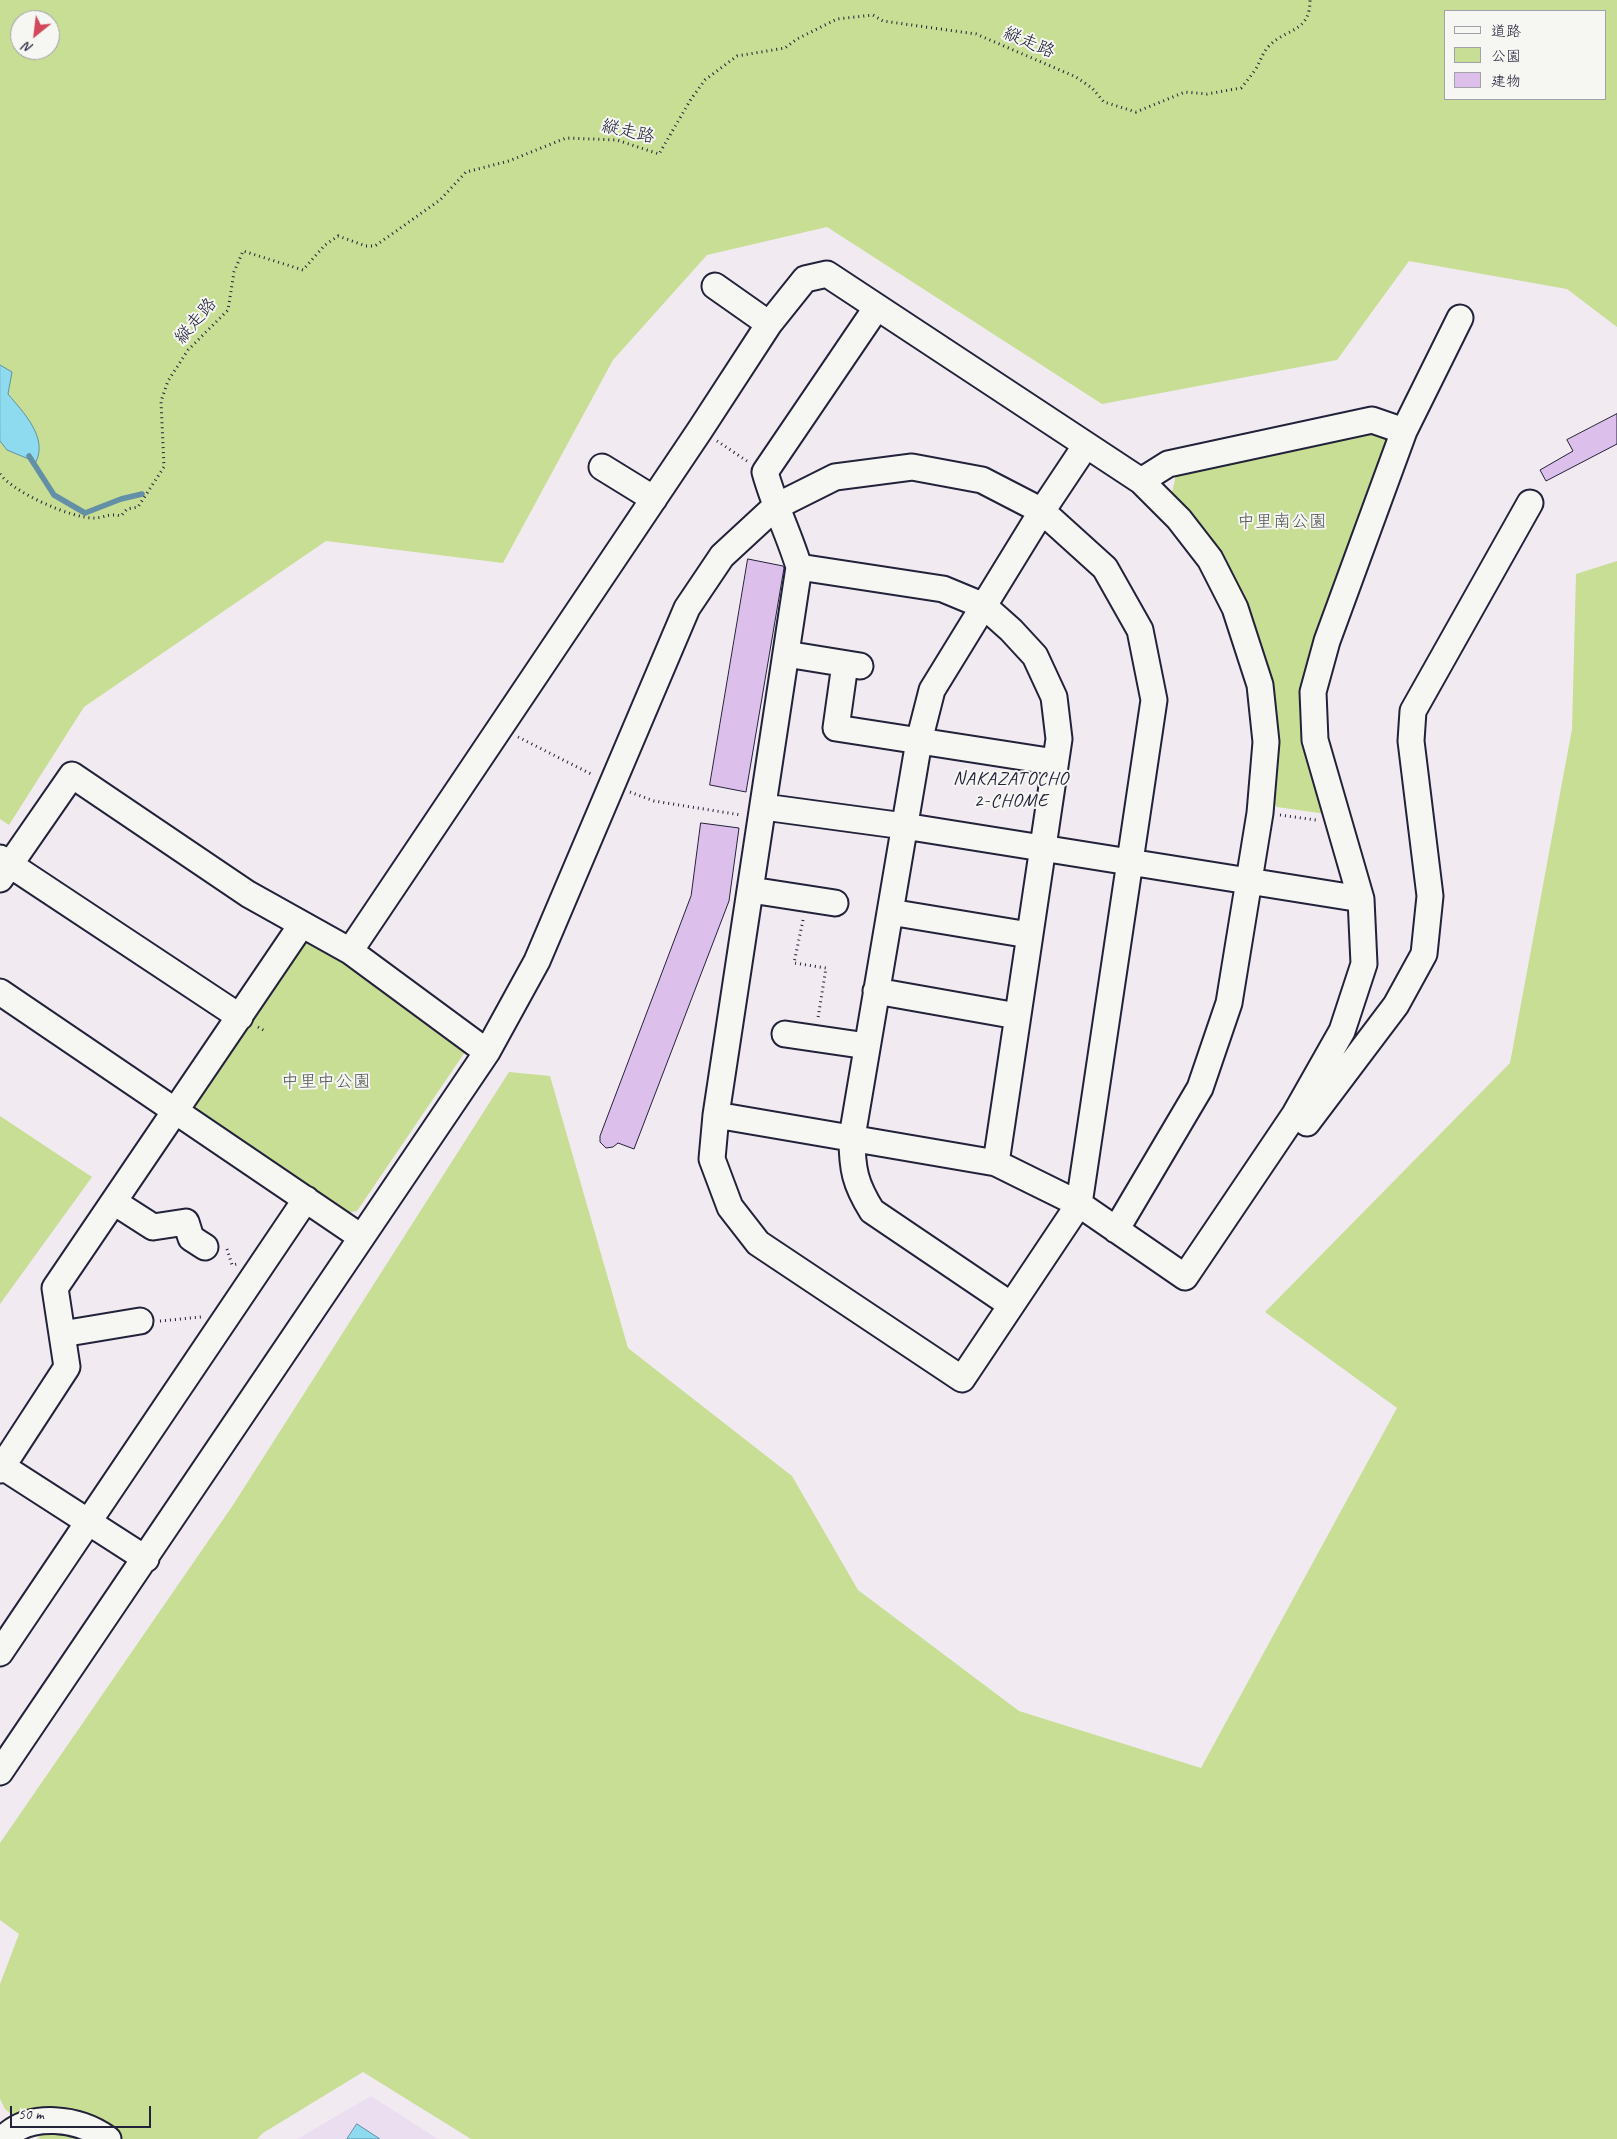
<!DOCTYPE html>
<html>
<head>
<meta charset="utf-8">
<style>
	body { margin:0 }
	#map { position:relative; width:1617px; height:2139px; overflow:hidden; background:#f1ebf1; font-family:Caveat,"Klee One",sans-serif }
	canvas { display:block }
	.legend { position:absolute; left:1444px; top:10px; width:162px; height:90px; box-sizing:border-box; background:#f6f6f2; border:1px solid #a1a1a9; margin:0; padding:6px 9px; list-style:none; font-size:15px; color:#22223b }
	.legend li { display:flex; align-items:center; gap:10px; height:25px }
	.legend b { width:25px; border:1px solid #a1a1a9 }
	.north { position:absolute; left:10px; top:10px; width:50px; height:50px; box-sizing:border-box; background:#f6f6f2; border:1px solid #a1a1a9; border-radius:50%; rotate:209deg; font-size:14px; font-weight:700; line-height:20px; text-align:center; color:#22223b }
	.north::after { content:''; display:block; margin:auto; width:18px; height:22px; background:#d1495b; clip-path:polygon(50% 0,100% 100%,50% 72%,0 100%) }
	.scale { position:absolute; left:10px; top:2106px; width:141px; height:22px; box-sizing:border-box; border:2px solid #22223b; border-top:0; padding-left:6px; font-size:15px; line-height:18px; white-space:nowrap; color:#22223b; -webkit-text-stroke:4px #f6f6f2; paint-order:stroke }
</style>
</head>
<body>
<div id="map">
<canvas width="1617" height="2139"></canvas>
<ul class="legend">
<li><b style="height:6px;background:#f6f6f2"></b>道路</li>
<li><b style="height:14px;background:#c7de94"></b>公園</li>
<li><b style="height:14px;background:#ddbfec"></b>建物</li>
</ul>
<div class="north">N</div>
<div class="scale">50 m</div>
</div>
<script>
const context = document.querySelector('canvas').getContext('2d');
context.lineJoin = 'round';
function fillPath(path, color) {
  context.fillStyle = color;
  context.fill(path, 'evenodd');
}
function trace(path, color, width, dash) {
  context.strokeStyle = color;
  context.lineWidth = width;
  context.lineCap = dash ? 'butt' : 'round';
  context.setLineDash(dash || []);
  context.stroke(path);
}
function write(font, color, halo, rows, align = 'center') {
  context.font = font + ' Caveat,"Klee One",sans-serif';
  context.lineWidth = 4;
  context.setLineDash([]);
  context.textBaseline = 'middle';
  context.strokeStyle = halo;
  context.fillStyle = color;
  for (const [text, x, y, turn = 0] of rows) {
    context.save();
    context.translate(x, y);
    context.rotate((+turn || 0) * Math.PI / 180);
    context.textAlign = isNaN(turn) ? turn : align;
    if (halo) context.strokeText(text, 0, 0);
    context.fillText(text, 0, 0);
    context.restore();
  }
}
fillPath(new Path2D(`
	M371,2096L438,2139H297Z`), '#ebdef0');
fillPath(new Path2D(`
	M0,0H1617V327L1567,289L1409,261L1337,360L1102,404L827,227L707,255L613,360L503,563L326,541L84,707L9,825L0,819ZM1446,11H1606V99H1446ZM20,20H50V50H20Z
	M1369,428L1389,439L1318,635L1326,814L1277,807L1269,798L1268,681L1170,501L1177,471Z
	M1617,561V2139H471L363,2072L263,2133L257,2139H40L5,2109L0,2099V1984L19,1934L0,1920V1843L233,1505L509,1072L550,1076L628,1348L792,1476L858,1590L1019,1711L1201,1768L1397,1408L1265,1312L1510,1063L1572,729L1576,574Z
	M314,937L469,1046L357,1211L347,1213L197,1114L196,1101L302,940Z
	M0,1116L92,1177L0,1304Z`), '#c7de94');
const water = new Path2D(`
	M0,365L12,372L8,394C23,412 48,437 36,462L7,450L0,441Z
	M357,2124L380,2139H347Z`);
fillPath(water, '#8edaee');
trace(water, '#6390a6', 1);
trace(new Path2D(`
	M29,456L54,495L85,513L121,499L142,494`), '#6390a6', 5.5);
const building = new Path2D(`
	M1617,414V444L1546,481L1540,470L1573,451L1567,440Z
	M748,559L783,566L784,568L746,792L710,785Z
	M701,823L739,828L729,901L634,1149L618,1143L613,1147L606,1148L600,1142V1136L691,896Z`);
fillPath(building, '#ddbfec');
trace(building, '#22223b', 1);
const minor = new Path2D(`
	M715,286L769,324
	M602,467L654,499
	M1141,481L1168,464L1372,420L1404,431
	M799,567L943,589L984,606L1011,630L1035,656L1054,697L1059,739L996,1163
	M786,654L860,666
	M845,664L836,728L1055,762
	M764,807L904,826L1361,899
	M0,858L240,1017
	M0,879L72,775L248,894L350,951L487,1052
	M751,890L835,903
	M890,912L1029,935
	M350,951L700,430L769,324L805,279L827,274L1141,481L1179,519L1210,559L1235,608L1260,685L1266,742L1260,813L1229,1003L1200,1088L1116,1230
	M876,991L1017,1016
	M0,992L361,1237
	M785,1034L867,1046
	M716,1115L996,1163L1079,1204L962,1379L758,1243L730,1207L712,1159L716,1115L799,567C789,534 774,505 765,472L877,307
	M1297,1116L1307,1123L1396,1005L1424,954L1430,896L1411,741L1413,711L1530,503
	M114,1202L153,1227L186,1222L191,1238L205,1247
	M1011,1305L872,1211C855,1184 852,1169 852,1137L919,741L932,690L1042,511L1086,445
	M62,1334L140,1321
	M3,1467L146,1559
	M0,1470L67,1367L55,1288L302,924
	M0,1653L306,1199
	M0,1772L487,1052L537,961L687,608L722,556L775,507L835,477L912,467L982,480L1042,511L1105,568L1140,630L1154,700L1079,1204L1185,1277L1295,1114L1342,1031L1364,964L1361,899L1315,740L1313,692L1327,641L1404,431L1460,318
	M3,2139C30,2111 79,2118 108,2139`);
trace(minor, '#22223b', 29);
trace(new Path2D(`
	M717,441L747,461
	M0,474C13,492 72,519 95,518C107,517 108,513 121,516L127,509L138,507L164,467L161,401L168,381L188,350L228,310L234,272L243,251L303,270L325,245L338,236L366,246H375L440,200L466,172L509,161L566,138L617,140L659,154L691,99L705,80L737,56L785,48L797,39L837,19L873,15L883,21L976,34L1076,77L1092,88L1104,102L1136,112L1185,92L1207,94L1241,88C1246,82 1251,76 1255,70C1261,61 1261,55 1269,46C1286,28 1310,33 1310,0
	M518,737L593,775
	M630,792L654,801L741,815
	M1280,815L1316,820
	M803,920L794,963L826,968L818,1018
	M258,1027L265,1031
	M227,1249L232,1265L237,1264
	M160,1321L201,1317`), '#22223b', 3, [1, 4]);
trace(minor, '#f6f6f2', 25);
write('18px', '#22223b', '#f6f6f2', [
	["縦走路",1029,43,23],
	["縦走路",628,132,13],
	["縦走路",196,321,-50]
]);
write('18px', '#545a56', '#f6f6f2', [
	["中里南公園",1282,522],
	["中里中公園",326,1082]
]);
context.letterSpacing = '1px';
write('19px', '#22223b', '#f6f6f2', [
	["NAKAZATOCHO",1011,779],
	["2-CHOME",1011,801]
]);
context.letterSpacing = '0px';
</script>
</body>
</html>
